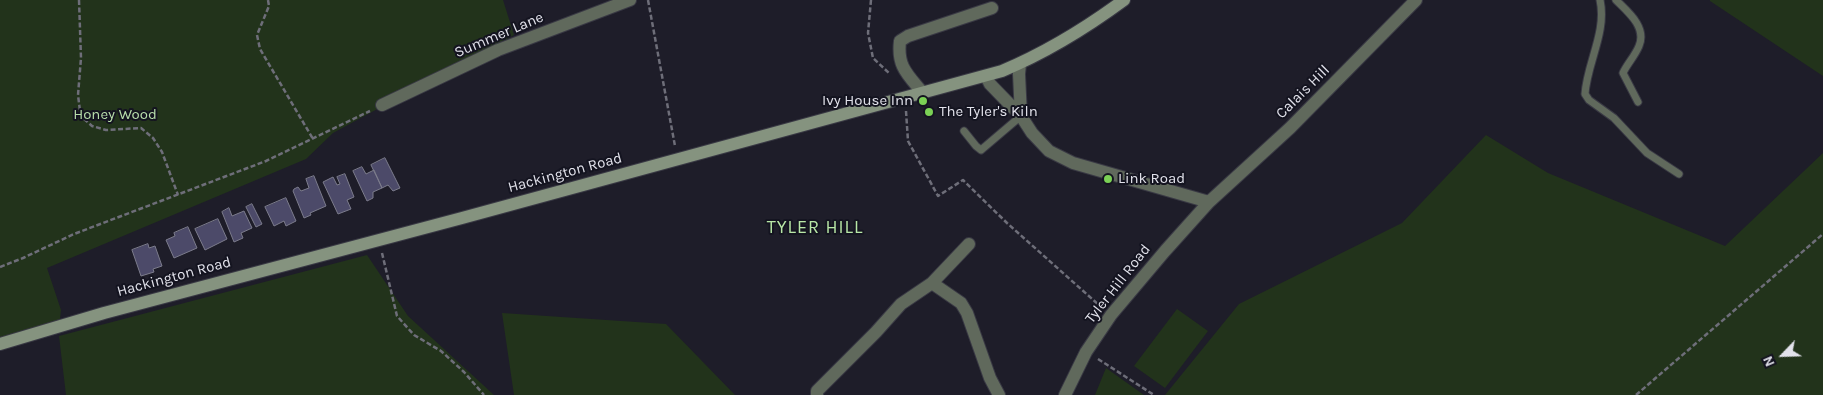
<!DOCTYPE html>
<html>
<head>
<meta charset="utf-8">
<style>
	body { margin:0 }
	#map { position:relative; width:1823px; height:395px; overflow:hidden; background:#1e1d29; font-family:Karla,sans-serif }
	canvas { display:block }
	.north { position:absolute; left:1758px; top:330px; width:50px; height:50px; -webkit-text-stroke:4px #141420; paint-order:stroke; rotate:246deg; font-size:14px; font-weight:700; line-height:20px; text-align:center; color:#e2e2eb }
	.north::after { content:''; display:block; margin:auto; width:18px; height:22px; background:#e2e2eb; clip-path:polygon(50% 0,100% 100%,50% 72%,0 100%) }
</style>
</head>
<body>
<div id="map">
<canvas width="1823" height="395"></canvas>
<div class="north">N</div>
</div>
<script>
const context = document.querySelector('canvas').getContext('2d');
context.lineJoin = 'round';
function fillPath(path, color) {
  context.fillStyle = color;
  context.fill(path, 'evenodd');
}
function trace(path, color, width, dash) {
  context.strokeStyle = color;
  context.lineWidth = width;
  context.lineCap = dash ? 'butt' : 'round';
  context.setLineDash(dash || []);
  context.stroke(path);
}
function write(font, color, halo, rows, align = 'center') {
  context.font = font + ' Karla,sans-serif';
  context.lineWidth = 4;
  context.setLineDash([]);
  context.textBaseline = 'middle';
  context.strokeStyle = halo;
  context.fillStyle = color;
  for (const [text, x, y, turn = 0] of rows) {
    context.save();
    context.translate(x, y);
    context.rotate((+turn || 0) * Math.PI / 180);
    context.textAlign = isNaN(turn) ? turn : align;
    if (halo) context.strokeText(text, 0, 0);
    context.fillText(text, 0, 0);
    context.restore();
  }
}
fillPath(new Path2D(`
	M0,0H503L514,35L333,133L306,159L47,268L61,310L60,319L0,347Z
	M1823,0V76L1710,1V0Z
	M1486,135L1548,173L1725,246L1823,153V395H1165L1239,304L1402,223Z
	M367,255L408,316L494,395H66L59,336Z
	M1177,309L1208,331L1165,388L1134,366Z
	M502,313L666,324L735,395H514Z
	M1106,368L1144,395H1095Z`), '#22331b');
const building = new Path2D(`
	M385,158L400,188L393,191L388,185L382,188L371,165Z
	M362,167L366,174L374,170L382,188L373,192V198L367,201L353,171Z
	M345,174L354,197L347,200L351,209L338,214L323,182L333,177L337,185L340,184L337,177Z
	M314,176L326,206L310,213L311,215L304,218L293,191L294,189L298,187L301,191L309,188L306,179Z
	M286,198L296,221L286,226L284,221L274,226L265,207Z
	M252,204L262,224L256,227L246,207Z
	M229,208L232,216L244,211L252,228L241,233L243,238L234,242L222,212Z
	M218,219L227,239L205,250L195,229Z
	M188,227L197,248L174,258L166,240L175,236L174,233Z
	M148,244L149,248L155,246L162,266L153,269L154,272L141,276L132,250Z`);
fillPath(building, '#4c4a69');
trace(building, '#7c7c8c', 1);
const lane = new Path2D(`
	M1600,0C1607,32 1587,63 1585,94L1589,100L1614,118L1647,153L1679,174
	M1616,0C1628,12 1647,27 1639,46C1635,56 1627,64 1623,73L1638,102
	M964,131L976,146L981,150L1021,116`);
const street = new Path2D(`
	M1020,64L1019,74L1021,116
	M986,76L990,84L1021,116L1032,133L1049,151L1073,163L1209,202
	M922,92C907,74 897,66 900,41L908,36L992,8
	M382,105L498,50L630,0
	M932,283L969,244
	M817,395V391L876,332L901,304L932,283L961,303L967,313L990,378L999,395
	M1065,395L1086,352L1111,315L1165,251L1209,202L1290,128L1416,0`);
const secondary = new Path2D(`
	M0,344L104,313L462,218L1002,71C1045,53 1086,28 1124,0`);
trace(lane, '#393944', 9);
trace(street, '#393944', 14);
trace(secondary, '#393944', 14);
trace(new Path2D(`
	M79,0L81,58L78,95L80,111L84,119L92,126L106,130L141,128L153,138L162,152L178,195
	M268,0L269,6L257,35L260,49L313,139
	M648,0L675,146
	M871,0L868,33L873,58L890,74
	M906,111L908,141L938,196L963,180L1007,223L1100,306
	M382,253L397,316L414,335L441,351L464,372L484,395
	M0,267L23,258L74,234L266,161L370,111
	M1098,359L1154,395
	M1636,395L1823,234`), '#6e6e79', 2.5, [5, 2.5]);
trace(lane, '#60695c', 7);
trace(street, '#60695c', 12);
trace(secondary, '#85937f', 12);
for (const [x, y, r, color] of [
	[923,101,5,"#7bd155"],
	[929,112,5,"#7bd155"],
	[1108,179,5,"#7bd155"]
]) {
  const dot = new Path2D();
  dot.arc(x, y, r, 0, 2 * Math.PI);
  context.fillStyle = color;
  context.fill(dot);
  trace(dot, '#141420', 2);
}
write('15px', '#e2e2eb', '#141420', [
	["Summer Lane",499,35,-23],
	["Calais Hill",1303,92,-45],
	["Hackington Road",565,173,-15],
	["Hackington Road",174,277,-15],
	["Tyler Hill Road",1118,284,-52]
]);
write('15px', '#e2e2eb', '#141420', [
	["Ivy House Inn",913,101,"right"],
	["The Tyler's Kiln",939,112],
	["Link Road",1118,179]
], 'left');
write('15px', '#b8deaa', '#141420', [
	["Honey Wood",115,115]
]);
context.letterSpacing = '1px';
write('18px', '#b8e7a6', '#141420', [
	["TYLER HILL",815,228]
]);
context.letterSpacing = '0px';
</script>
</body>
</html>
